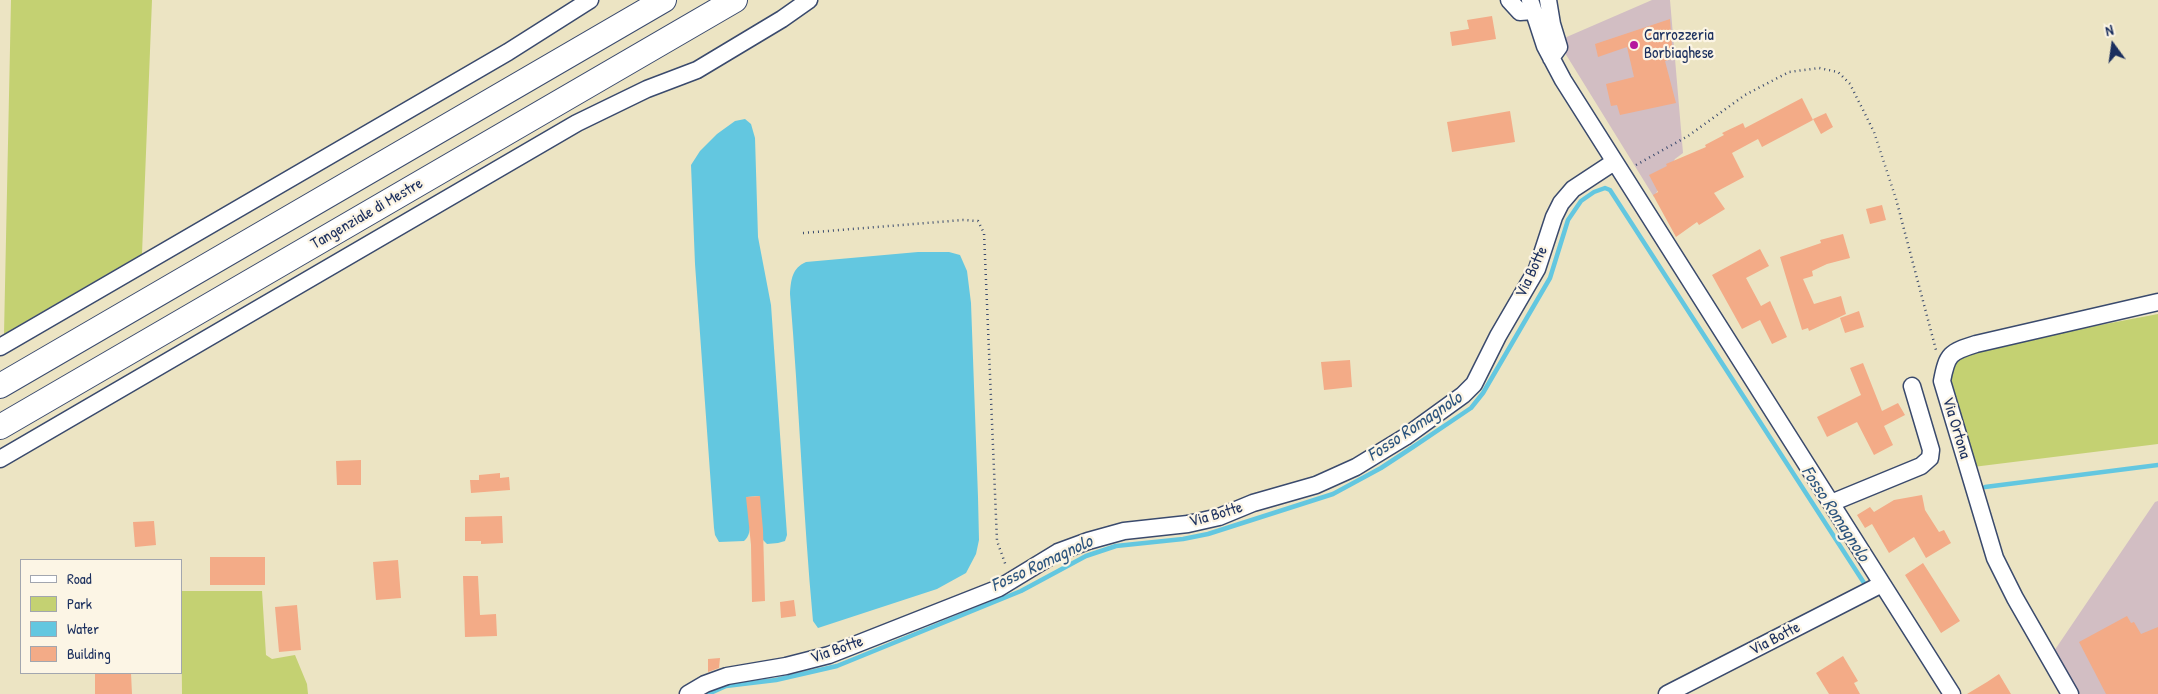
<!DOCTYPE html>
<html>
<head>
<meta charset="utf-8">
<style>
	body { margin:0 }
	#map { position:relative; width:2158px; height:694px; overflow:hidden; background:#ece4c3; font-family:"Patrick Hand",sans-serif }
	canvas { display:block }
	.legend { position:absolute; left:20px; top:559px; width:162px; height:115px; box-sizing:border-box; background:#fcf5e5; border:1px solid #a2a6af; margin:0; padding:6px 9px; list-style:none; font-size:15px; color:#1b2f5e }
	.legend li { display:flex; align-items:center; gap:10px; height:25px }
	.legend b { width:25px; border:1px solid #a2a6af }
	.north { position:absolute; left:2088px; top:20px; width:50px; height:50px; -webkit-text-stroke:4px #fcf5e5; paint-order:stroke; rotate:346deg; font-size:14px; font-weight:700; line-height:20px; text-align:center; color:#1b2f5e }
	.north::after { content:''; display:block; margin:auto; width:18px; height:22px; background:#1b2f5e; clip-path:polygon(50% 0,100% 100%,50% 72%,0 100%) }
</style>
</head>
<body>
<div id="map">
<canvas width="2158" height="694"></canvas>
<ul class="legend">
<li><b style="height:6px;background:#fff"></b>Road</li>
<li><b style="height:14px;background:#c4d172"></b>Park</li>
<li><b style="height:14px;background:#63c7e0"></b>Water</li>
<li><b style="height:14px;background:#f3ab87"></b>Building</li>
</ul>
<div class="north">N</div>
</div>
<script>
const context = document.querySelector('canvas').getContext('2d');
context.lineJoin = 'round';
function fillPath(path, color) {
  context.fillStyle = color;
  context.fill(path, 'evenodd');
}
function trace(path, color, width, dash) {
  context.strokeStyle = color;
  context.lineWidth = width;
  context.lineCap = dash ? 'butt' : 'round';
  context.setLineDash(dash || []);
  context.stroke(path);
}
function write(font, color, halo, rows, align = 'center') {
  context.font = font + ' "Patrick Hand",sans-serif';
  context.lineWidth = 4.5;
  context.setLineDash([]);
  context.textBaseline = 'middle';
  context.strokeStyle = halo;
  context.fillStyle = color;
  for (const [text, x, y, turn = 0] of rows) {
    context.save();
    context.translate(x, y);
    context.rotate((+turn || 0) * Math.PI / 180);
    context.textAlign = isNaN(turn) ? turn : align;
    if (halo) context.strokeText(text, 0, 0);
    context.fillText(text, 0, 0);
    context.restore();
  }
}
fillPath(new Path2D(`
	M1652,0H1670L1683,153L1675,159L1654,197L1565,53L1562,39Z
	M2158,501V694H2063L2050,657L2155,502Z`), '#d2bec3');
fillPath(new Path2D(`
	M11,0H152L142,254L4,334Z
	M2158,314V444L1973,467L1945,361L1958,352Z
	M181,591H262L266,655L272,659L295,655L307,684L308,694H182Z`), '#c4d172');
fillPath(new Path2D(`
	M745,119L751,124L755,138L758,237L771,305L787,535L785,541L778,543L767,544L763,540L759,496L747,497C748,509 755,533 744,541L719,542L715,535L714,528L695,264L691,165L700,151L717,134L735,121Z
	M918,252H949L960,255L967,271L971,303L978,497L979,540L976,554L966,573L937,589L818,628L813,621C803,512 799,403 790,294C791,280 792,268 806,262Z`), '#63c7e0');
trace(new Path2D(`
	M1985,487L2158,465
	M708,694L726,686L776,680L837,666L1021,591L1086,556L1116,546L1183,539L1208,534L1333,494L1381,468L1413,447L1471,408L1483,393L1550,278L1568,220L1581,201L1594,192L1605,188L1610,190L1866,586`), '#63c7e0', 4.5);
fillPath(new Path2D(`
	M1492,16L1496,39L1452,46L1450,32L1469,29L1467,20Z
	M1670,19L1673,59L1665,61L1676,103L1620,115L1617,105L1611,106L1606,84L1634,77L1627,47L1598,57L1595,44Z
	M1802,98L1813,120L1762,147L1758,139L1732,153L1744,177L1714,193L1725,209L1699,225L1697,222L1676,237L1653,195L1658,192L1649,175L1667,166L1666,164L1706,147L1705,145L1724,135L1722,133L1743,123L1745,128Z
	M1510,111L1515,142L1452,152L1447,122Z
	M1826,113L1833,127L1821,134L1813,119Z
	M1882,205L1886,220L1870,224L1866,209Z
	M1843,234L1850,258L1827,264L1812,271L1813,276L1803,279L1814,304L1841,296L1846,314L1809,331L1808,328L1802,330L1780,257L1821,243L1820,240Z
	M1760,249L1769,266L1746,278L1761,306L1770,301L1787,337L1772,344L1760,320L1742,329L1712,275Z
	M1859,311L1864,327L1845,333L1840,318Z
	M1350,360L1352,387L1324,390L1321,362Z
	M1863,363L1882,411L1898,403L1905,415L1884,426L1893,445L1874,455L1857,422L1827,437L1817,417L1861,395L1850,368Z
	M361,460V485H337L336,461Z
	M500,473V478L509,477L510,490L471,493L470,480H479V475Z
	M1922,495L1925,510L1939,532L1944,530L1951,543L1926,558L1914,537L1889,553L1872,524L1865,528L1857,515L1870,507L1874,512L1894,500Z
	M760,496L763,530L765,601L752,602L751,545L746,497Z
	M502,516L503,543L481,544V541H465V517Z
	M154,521L156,545L135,547L133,522Z
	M210,557H265V585H210Z
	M398,560L401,598L376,600L373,562Z
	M1923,563L1960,621L1941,633L1905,575Z
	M463,576H478L480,615L496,614L497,636L465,637Z
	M794,600L796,616L781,618L780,602Z
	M297,605L301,650L279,652L275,607Z
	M2127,616L2131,623L2134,622L2141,634L2158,627V694H2106L2079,642Z
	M1843,656L1858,681L1854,683L1860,694H1829L1816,673Z
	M720,658L719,668L708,672V659Z
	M95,673H131L132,694H95Z
	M1999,674L2011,694H1967L1987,682Z`), '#f3ab87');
const minor = new Path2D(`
	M1509,0L1520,12L1533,11
	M1530,0L1545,46L1563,80L1952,694
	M1548,0L1552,24L1559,47L1551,58
	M0,347L508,52L590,0
	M0,459L577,123L647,89L697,70L782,19L809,0
	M1831,503L1921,466L1930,458L1931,450L1912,386
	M688,694L705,684L727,676L786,666L829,655L999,588L1058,552L1088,541L1124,531L1188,524L1219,517L1253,503L1316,485L1356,467L1405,437L1463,395L1474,384L1498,336L1537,269L1554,217L1561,203L1573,189L1614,162
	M1667,694L1882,584
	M2070,694L2015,598L1995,558L1942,381C1947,354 1950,352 1976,344L2158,302`);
const highway = new Path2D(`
	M0,386L664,0
	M0,427L735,0`);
trace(minor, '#3a4a6d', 19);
trace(highway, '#3a4a6d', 26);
trace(new Path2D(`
	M1636,165L1688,136L1745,95L1789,72L1819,68L1838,72L1850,84L1874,132L1896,199L1936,350
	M803,233L963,220L978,221L984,233L997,541L1006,566`), '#3a4a6d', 2.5, [1, 4]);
trace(minor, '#fff', 16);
trace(highway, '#fff', 24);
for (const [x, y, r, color] of [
	[1634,45,5,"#b5179e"]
]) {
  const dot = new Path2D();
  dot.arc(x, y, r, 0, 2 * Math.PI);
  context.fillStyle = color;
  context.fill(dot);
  trace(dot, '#fcf5e5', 2);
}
write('16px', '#1b2f5e', '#fcf5e5', [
	["Carrozzeria",1644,36],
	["Borbiaghese",1644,54]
], 'left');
write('16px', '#1b2f5e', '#fcf5e5', [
	["Tangenziale di Mestre",367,214,-30],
	["Via Botte",1532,272,-65],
	["Via Ortona",1956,428,73],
	["Via Botte",1216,515,-16],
	["Via Botte",1775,639,-27],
	["Via Botte",837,650,-19]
]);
write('italic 18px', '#2d557e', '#fcf5e5', [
	["Fosso Romagnolo",1415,427,-34],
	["Fosso Romagnolo",1835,514,57],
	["Fosso Romagnolo",1042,564,-25]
]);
</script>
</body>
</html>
